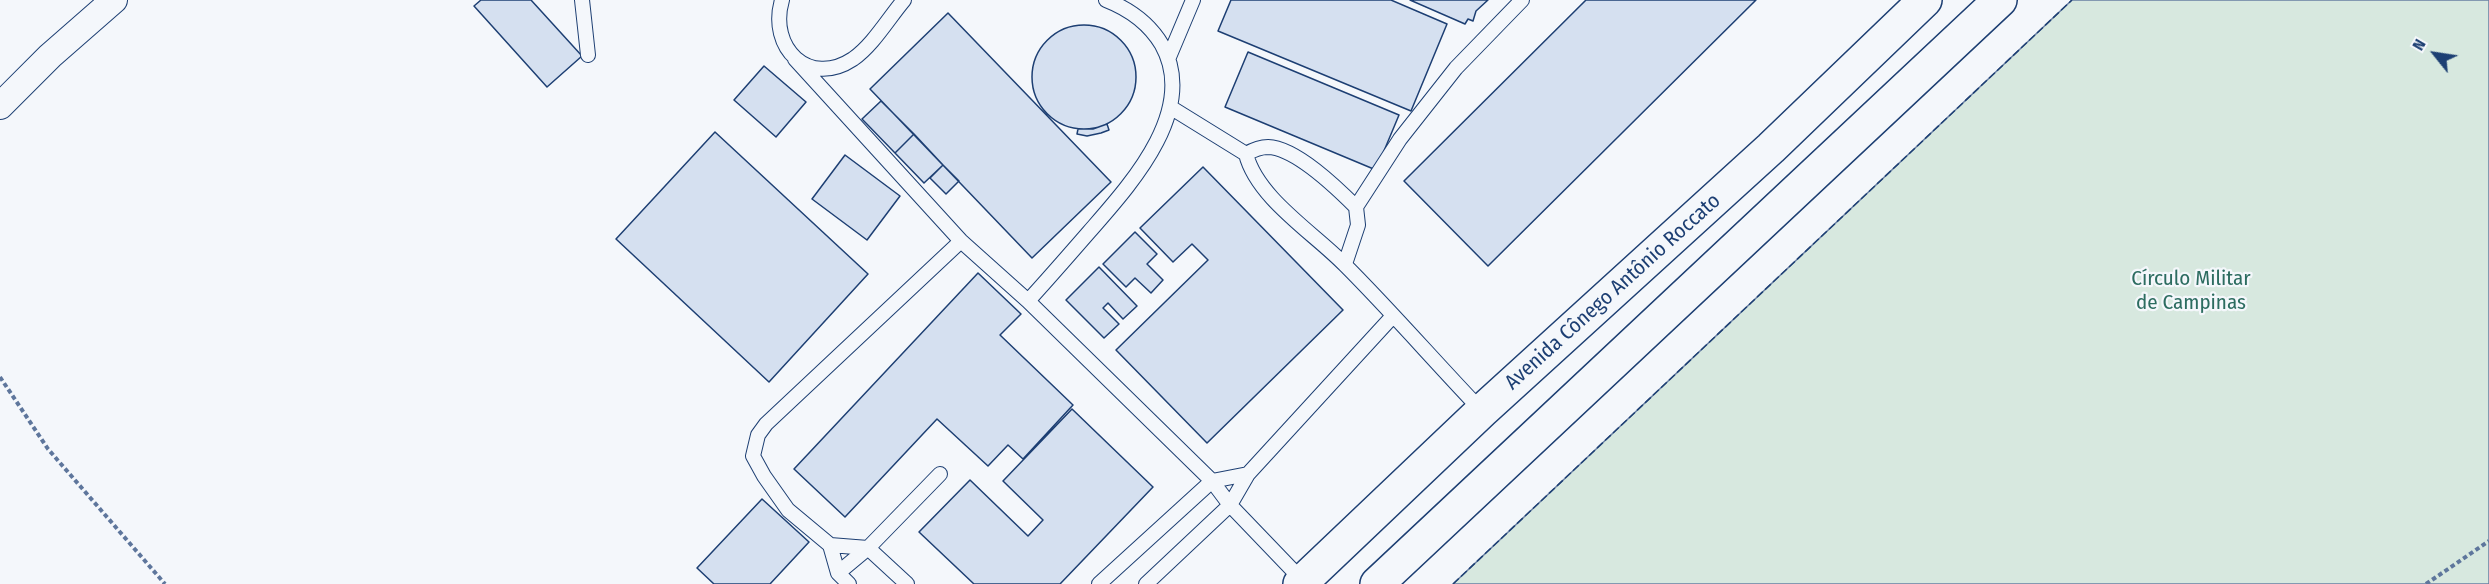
<!DOCTYPE html>
<html>
<head>
<meta charset="utf-8">
<style>
	body { margin:0 }
	#map { position:relative; width:2489px; height:584px; overflow:hidden; background:#f4f7fb; font-family:"Fira Sans Condensed",sans-serif }
	canvas { display:block }
	.north { position:absolute; left:2405px; top:24px; width:60px; height:60px; -webkit-text-stroke:4px #f4f7fb; paint-order:stroke; rotate:300deg; font-size:16px; font-weight:700; line-height:24px; text-align:center; color:#1d3f73 }
	.north::after { content:''; display:block; margin:auto; width:21px; height:27px; background:#1d3f73; clip-path:polygon(50% 0,100% 100%,50% 72%,0 100%) }
</style>
</head>
<body>
<div id="map">
<canvas width="2489" height="584"></canvas>
<div class="north">N</div>
</div>
<script>
const context = document.querySelector('canvas').getContext('2d');
context.lineJoin = 'round';
function fillPath(path, color) {
  context.fillStyle = color;
  context.fill(path, 'evenodd');
}
function trace(path, color, width, dash) {
  context.strokeStyle = color;
  context.lineWidth = width;
  context.lineCap = dash ? 'butt' : 'round';
  context.setLineDash(dash || []);
  context.stroke(path);
}
function write(font, color, halo, rows, align = 'center') {
  context.font = font + ' "Fira Sans Condensed",sans-serif';
  context.lineWidth = 4.5;
  context.setLineDash([]);
  context.textBaseline = 'middle';
  context.strokeStyle = halo;
  context.fillStyle = color;
  for (const [text, x, y, turn = 0] of rows) {
    context.save();
    context.translate(x, y);
    context.rotate((+turn || 0) * Math.PI / 180);
    context.textAlign = isNaN(turn) ? turn : align;
    if (halo) context.strokeText(text, 0, 0);
    context.fillText(text, 0, 0);
    context.restore();
  }
}
const green = new Path2D(`
	M2072,0H2489V584H1453Z`);
fillPath(green, '#d7e8df');
trace(green, '#687fa3', 1.5);
const building = new Path2D(`
	M481,0H531L582,56L547,87L474,6Z
	M1231,0H1391L1447,24L1411,111L1218,31Z
	M1410,0H1488L1476,11L1473,21L1468,19L1465,24Z
	M1586,0H1756L1488,266L1404,181Z
	M948,13L1111,182L1032,258L870,89Z
	M1032 77a52 52 0 1 1 104 0a52 52 0 1 1-104 0Z
	M1248,52L1399,115L1376,170L1225,107Z
	M764,66L806,102L776,137L734,100Z
	M881,101L914,134L895,153L862,119Z
	M1107,124L1109,130L1101,133L1087,136L1077,134L1078,129H1093Z
	M715,132L868,274L769,382L616,239Z
	M914,134L943,165L924,183L895,153Z
	M845,155L900,196L867,240L812,199Z
	M943,165L959,181L946,194L930,178Z
	M1203,167L1343,310L1207,443L1116,350L1208,260L1192,244L1173,262L1140,228Z
	M1135,232L1157,254L1147,264L1163,280L1151,293L1135,278L1126,287L1103,264Z
	M1099,267L1137,306L1123,319L1108,303L1103,308L1119,324L1104,338L1066,300Z
	M978,273L1021,314L1000,335L1073,405L1023,459L1008,445L988,466L937,419L845,517L794,469Z
	M1072,409L1153,487L1060,584H974L919,532L970,480L1028,536L1043,520L1003,481Z
	M762,499L809,542L770,584H714L697,568Z`);
fillPath(building, '#d5e0f0');
trace(building, '#1d3f73', 1.5);
const service = new Path2D(`
	M582,0L588,55
	M782,0C768,48 809,88 853,59C873,45 888,19 904,0
	M1169,57L1193,0
	M795,59L961,241L1028,301L1212,481L1230,505L1303,581
	M1170,107L1246,154C1257,198 1314,233 1345,265C1392,312 1436,363 1482,411
	M1246,154C1253,150 1260,147 1268,147C1296,148 1337,188 1356,207L1358,225L1345,264
	M1356,207L1400,139L1456,68L1522,0
	M1028,301C1049,278 1069,255 1089,232C1129,186 1199,111 1162,45C1149,23 1129,9 1106,0
	M830,545L868,548L907,584
	M838,573L868,548L940,474
	M849,584L838,573L830,545L788,510L764,476L753,456L758,435L766,424L961,241
	M1099,584L1212,481L1248,474
	M1146,584L1230,505L1248,474L1392,317`);
const minor = new Path2D(`
	M0,106L50,56L114,0`);
const primary = new Path2D(`
	M1300,584L1482,411L1771,148L1925,0
	M1377,584L2000,0`);
trace(service, '#1d3f73', 16);
trace(minor, '#1d3f73', 28);
trace(primary, '#1d3f73', 36);
trace(new Path2D(`
	M0,377L48,449L165,584
	M2426,584L2489,541`), '#5e769c', 4, [4.5, 3]);
trace(service, '#f4f7fb', 14);
trace(minor, '#f4f7fb', 26);
trace(primary, '#f4f7fb', 33);
trace(new Path2D(`
	M1453,584L2072,0`), '#1d3f73', 1.5, [8, 3]);
write('21px', '#2c6c60', '#f4f7fb', [
	["Círculo Militar",2191,279],
	["de Campinas",2191,303]
]);
write('21px', '#1d3f73', '#f4f7fb', [
	["Avenida Cônego Antônio Roccato",1613,292,-42]
]);
</script>
</body>
</html>
